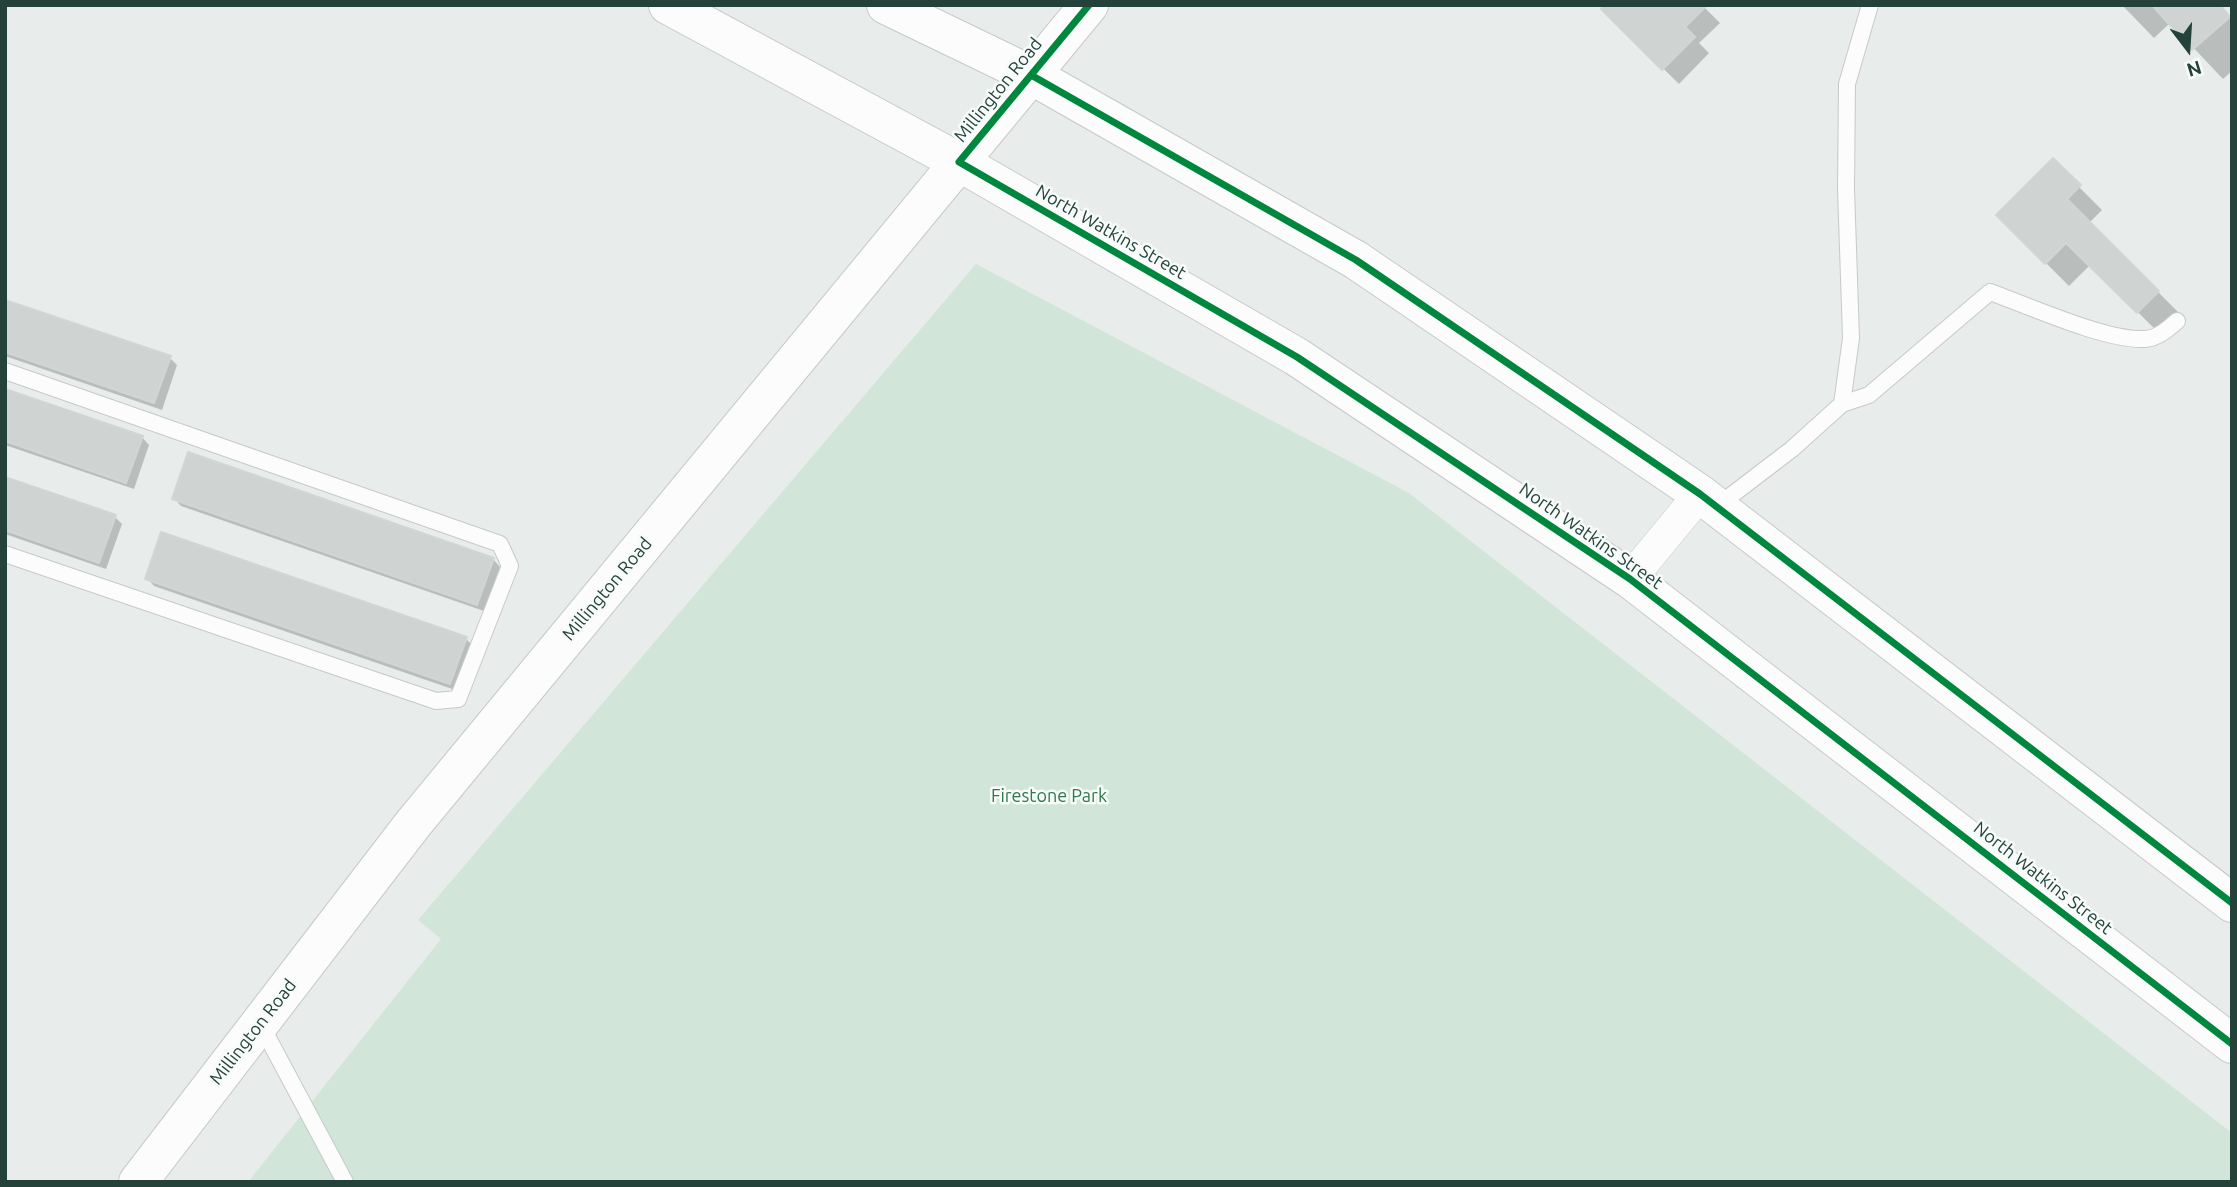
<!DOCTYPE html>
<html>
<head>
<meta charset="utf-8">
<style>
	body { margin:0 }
	#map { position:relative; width:2237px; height:1187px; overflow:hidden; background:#e8edeb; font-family:Ubuntu,sans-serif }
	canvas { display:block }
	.frame { position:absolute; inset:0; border:7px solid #24423a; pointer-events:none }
	.north { position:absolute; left:2153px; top:14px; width:70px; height:70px; -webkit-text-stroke:5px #f7fbf9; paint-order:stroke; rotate:163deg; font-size:19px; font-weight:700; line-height:28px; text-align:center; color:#24423a }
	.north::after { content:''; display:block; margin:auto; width:24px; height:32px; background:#24423a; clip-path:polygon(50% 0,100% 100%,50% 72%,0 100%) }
</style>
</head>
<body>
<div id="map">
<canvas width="2237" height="1187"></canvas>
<div class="frame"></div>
<div class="north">N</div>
</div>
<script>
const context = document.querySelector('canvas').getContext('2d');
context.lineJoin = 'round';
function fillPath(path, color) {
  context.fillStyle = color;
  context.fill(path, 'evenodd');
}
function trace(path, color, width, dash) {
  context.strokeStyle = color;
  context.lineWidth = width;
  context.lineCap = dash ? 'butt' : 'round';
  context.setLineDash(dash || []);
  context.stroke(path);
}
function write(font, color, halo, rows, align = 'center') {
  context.font = font + ' Ubuntu,sans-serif';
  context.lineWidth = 5;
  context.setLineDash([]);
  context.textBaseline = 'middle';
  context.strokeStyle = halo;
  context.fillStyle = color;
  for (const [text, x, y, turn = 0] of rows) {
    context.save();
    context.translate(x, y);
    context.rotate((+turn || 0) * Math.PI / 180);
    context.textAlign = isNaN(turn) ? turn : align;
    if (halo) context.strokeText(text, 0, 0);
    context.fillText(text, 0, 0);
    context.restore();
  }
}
fillPath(new Path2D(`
	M976,264L1409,493L2232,1133V1182H248L441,939L418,920Z`), '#d1e6d8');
fillPath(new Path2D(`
	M1702,5L1720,23L1699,43L1709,53L1679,84L1603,9Z
	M2122,5H2221L2232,18V71L2223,79L2170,23L2154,38Z
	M2053,161L2102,210L2089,223L2181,315L2161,335L2090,265L2069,286L1998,215Z
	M5,302L170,358L177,365L162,410L5,356Z
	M5,390L142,437L149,445L134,489L5,445Z
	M5,479L115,517L122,524L106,569L5,534Z
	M174,498L493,559L500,567L484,611L181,506Z
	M147,578L466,639L473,646L458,691L154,586Z`), '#0003');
const building = new Path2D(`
	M1605,5H1704L1706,6L1685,27L1695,37L1662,70L1601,9Z
	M2152,5H2220L2230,17L2192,50Z
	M2053,158L2081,185L2067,199L2159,291L2137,313L2066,243L2045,264L1996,215Z
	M5,300L171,356L154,403L5,352Z
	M5,389L143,436L126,483L5,441Z
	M188,452L494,558L477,605L172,499Z
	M5,477L116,515L99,563L5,530Z
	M161,532L467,637L450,684L145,579Z`);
fillPath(building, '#cfd4d2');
trace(building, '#d1d6d4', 2);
const service = new Path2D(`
	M5,371L500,544L510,566L458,699L436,701L5,554
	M1842,404L1869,395L1990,292C2029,306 2106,341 2145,339C2158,338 2168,329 2177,321
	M1716,507L1792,449L1842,404L1851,338L1846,189L1847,84L1870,5
	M261,1025L345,1182`);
const minor = new Path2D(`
	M1630,579L1700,494`);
const tertiary = new Path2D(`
	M668,5L959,162L1297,357L1630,579L2232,1044
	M886,5L1031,75L1356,260L1700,494L2232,903
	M138,1182L413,824L1089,5`);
trace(service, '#c5cac8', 18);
trace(minor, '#c5cac8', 33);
trace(tertiary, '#c5cac8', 40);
trace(service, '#fcfcfc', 16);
trace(minor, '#fcfcfc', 32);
trace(tertiary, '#fcfcfc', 38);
trace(new Path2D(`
	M1089,5L959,162L1297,357L1630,579L2232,1044
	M1031,75L1356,260L1700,494L2232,903`), '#00873e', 7);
write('18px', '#24423a', '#f7fbf9', [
	["Millington Road",998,90,-51],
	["North Watkins Street",1111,232,30],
	["North Watkins Street",1591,536,35],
	["Millington Road",607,589,-50],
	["North Watkins Street",2043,878,38],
	["Millington Road",253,1032,-52]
]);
write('18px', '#2d7a4b', '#f7fbf9', [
	["Firestone Park",1049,796]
]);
</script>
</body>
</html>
